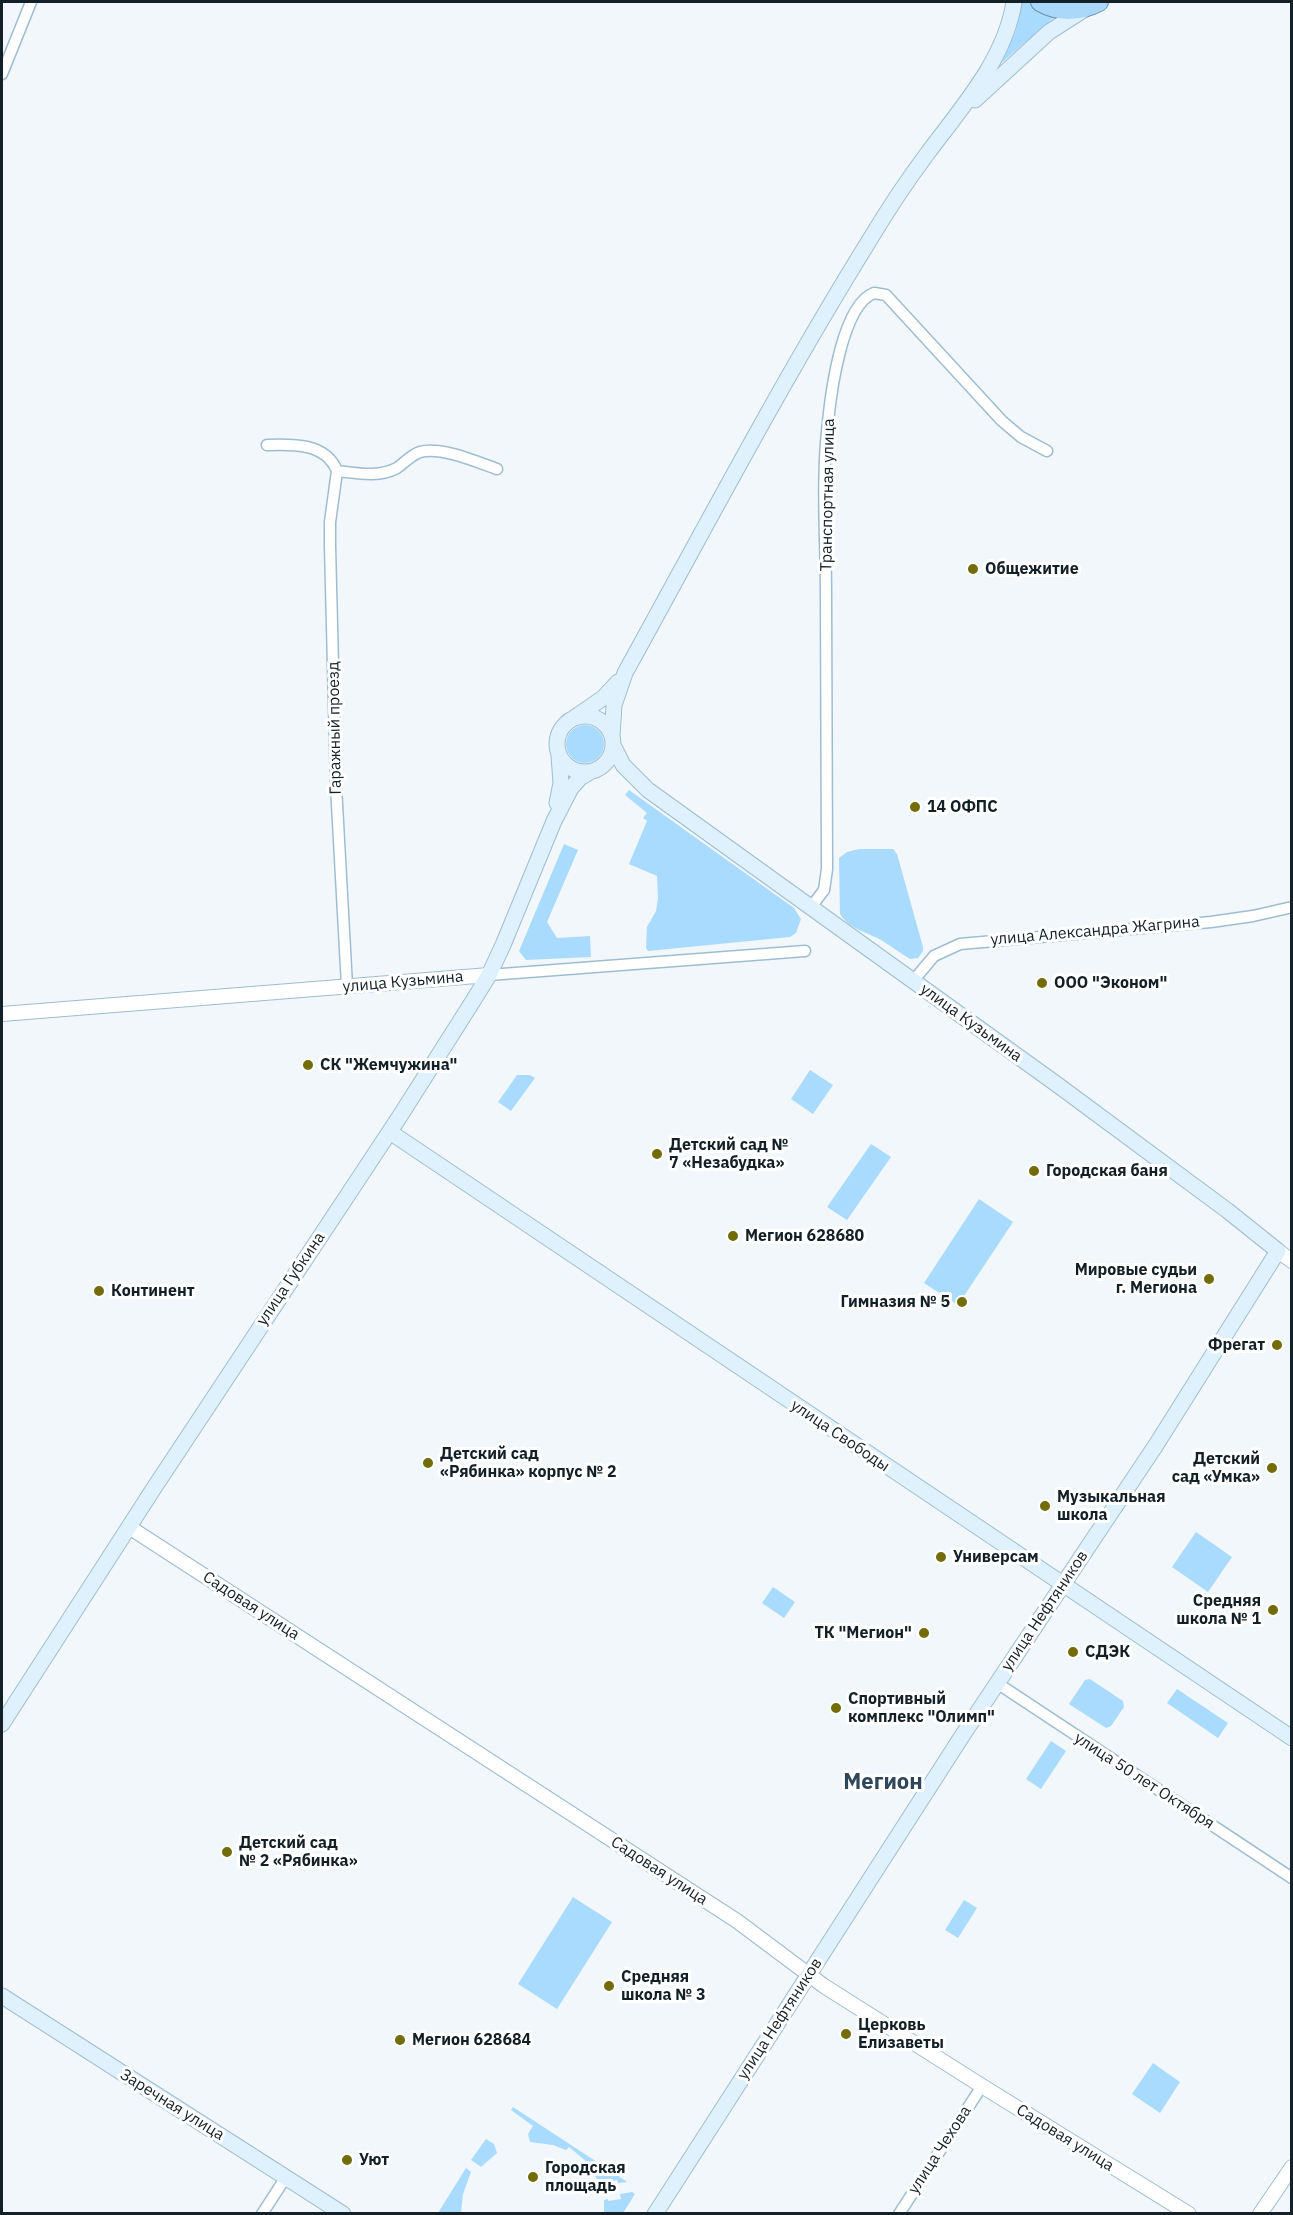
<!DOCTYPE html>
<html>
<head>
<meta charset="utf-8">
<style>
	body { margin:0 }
	#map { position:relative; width:1293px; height:2215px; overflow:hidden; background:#f1f7fb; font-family:"IBM Plex Sans",sans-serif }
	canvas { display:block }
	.frame { position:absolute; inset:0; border:3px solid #142027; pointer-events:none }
</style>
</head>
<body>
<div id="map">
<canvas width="1293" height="2215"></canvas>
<div class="frame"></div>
</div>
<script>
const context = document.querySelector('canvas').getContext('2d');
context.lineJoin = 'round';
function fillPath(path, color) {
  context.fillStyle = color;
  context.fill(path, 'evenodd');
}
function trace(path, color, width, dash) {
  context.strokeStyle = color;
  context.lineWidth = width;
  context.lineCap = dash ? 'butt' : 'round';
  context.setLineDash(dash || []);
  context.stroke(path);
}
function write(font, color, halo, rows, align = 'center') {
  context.font = font + ' "IBM Plex Sans",sans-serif';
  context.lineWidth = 6;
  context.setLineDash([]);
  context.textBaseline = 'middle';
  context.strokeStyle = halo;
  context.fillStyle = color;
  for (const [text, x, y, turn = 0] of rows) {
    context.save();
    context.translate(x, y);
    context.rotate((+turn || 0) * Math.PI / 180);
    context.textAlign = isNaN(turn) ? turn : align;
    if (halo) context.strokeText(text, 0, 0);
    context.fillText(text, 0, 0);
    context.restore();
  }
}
fillPath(new Path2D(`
	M1022,2H1030L1057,15L999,65L1015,33Z
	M566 744a19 19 0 1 1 38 0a19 19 0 1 1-38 0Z
	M629,790L794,908L801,919L796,933L790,937L648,951L646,948L647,927L656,911L658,898L657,876L629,864L647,821L643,818L647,813L625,795Z
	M564,844L578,850L547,922L557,938L590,936L591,957L526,960L519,951Z
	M859,849H893L897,854L923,947V951L918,958L910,959C900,953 891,946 881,940C867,932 849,929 840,914L839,858L847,852Z
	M810,1070L833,1085L813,1114L791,1099Z
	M517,1075H530L535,1078L511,1111L498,1102Z
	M871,1144L891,1157L847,1220L827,1207Z
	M979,1199L1013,1222L958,1305L924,1283Z
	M1196,1532L1232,1557L1208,1592L1172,1567Z
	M773,1587L795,1602L784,1618L762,1603Z
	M1090,1679L1123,1701L1124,1707L1111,1726L1106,1728L1069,1704L1085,1680Z
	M1177,1689L1228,1723L1218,1738L1167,1703Z
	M1051,1741L1066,1751L1041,1789L1026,1779Z
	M573,1897L612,1922L557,2009L518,1984Z
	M964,1900L977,1908L958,1938L945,1930Z
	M1153,2063L1180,2082L1160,2113L1132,2094Z
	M513,2107L597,2162L595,2166L605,2173L610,2170L627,2182L618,2183L617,2180L605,2183V2185L601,2186L587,2162L569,2147L566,2150L553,2145L530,2142L528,2134L533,2126L511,2110Z
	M486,2139L494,2144L497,2153L481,2167L471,2160Z
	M466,2168L471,2172L463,2194L461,2213H438Z
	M632,2192L635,2194L623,2213H604V2200L608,2199V2201L621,2199L620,2194Z`), '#a8dbfd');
const minor = new Path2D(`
	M2,74L31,2
	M267,445C293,444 326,443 337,471C357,473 378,478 397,468C404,463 411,455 420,452C441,446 477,462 497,469
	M337,471L330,522V546L336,786L347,986
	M811,907L824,890L827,869C827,778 827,687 826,596C826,538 821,479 828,422C831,392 842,305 874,293L886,295L1002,421L1021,437L1047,451
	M489,975L805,951
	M913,981L934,956L960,944L1211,922L1253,916L1292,907
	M997,1683L1292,1878
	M262,2214L286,2177
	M899,2214L982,2086`);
const tertiary = new Path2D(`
	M2,1014L489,975
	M1278,1251L1292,1261
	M129,1527L737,1921L824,1986L982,2086L1189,2214
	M1260,2214L1292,2167`);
const secondary = new Path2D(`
	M975,100L1049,32L1085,9
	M557 744a28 28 0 1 1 56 0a28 28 0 1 1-56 0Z
	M574,718L603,698L618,682
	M612,736L614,705L625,673C705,528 782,381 869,241C887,211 906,182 927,154C961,108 1005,60 1014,2
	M613,745L623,765L648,790L1055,1083L1228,1211L1278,1251L1156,1445L964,1733L655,2214
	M557,803L561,783L559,756
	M390,1132L1292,1738
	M2,1724L154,1488L400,1116L473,1001L489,975L503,945L554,821L571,788L580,778L590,772
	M2,1996L343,2214`);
const trunk = new Path2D(`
	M1040,2C1059,13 1080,12 1099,2`);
trace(minor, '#9fbdd1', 13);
trace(tertiary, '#9fbdd1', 16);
trace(secondary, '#9fbdd1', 17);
trace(trunk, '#6892ae', 20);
trace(minor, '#fff', 10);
trace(tertiary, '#fff', 14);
trace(secondary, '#dff1fc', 15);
trace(trunk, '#aad8f8', 18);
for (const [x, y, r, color] of [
	[973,569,6,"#726c09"],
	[915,807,6,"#726c09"],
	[1042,983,6,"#726c09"],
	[308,1065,6,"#726c09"],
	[657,1154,6,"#726c09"],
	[1034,1171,6,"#726c09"],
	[733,1236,6,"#726c09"],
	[1209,1279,6,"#726c09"],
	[99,1291,6,"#726c09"],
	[962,1302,6,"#726c09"],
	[1277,1345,6,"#726c09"],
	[428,1463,6,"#726c09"],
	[1272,1468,6,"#726c09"],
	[1045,1506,6,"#726c09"],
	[941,1557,6,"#726c09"],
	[1273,1610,6,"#726c09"],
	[924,1633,6,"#726c09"],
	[1073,1652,6,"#726c09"],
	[836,1708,6,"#726c09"],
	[227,1852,6,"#726c09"],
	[609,1986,6,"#726c09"],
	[846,2034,6,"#726c09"],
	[400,2040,6,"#726c09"],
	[347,2160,6,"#726c09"],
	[533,2177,6,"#726c09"]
]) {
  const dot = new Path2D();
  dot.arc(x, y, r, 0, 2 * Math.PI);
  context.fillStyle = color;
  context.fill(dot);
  trace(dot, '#fff', 2);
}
write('16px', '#142027', '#fff', [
	["Транспортная улица",828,495,-89],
	["Гаражный проезд",335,728,-91],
	["улица Александра Жагрина",1095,931,-5],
	["улица Кузьмина",403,982,-5],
	["улица Кузьмина",971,1023,36],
	["улица Губкина",291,1279,-56],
	["улица Свободы",840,1436,34],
	["Садовая улица",251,1606,33],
	["улица Нефтяников",1045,1611,-56],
	["улица 50 лет Октября",1144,1781,33],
	["Садовая улица",659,1871,33],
	["улица Нефтяников",780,2019,-57],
	["Заречная улица",172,2105,32],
	["Садовая улица",1065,2138,32],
	["улица Чехова",940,2150,-57]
]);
write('bold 16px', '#142027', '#fff', [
	["Общежитие",985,569],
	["14 ОФПС",927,807],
	["ООО \"Эконом\"",1054,983],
	["СК \"Жемчужина\"",320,1065],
	["Детский сад №",669,1145],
	["7 «Незабудка»",669,1163],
	["Городская баня",1046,1171],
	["Мегион 628680",745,1236],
	["Мировые судьи",1197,1270,"right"],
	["г. Мегиона",1197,1288,"right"],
	["Континент",111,1291],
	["Гимназия № 5",950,1302,"right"],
	["Фрегат",1265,1345,"right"],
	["Детский сад",440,1454],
	["«Рябинка» корпус № 2",440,1472],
	["Детский",1260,1459,"right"],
	["сад «Умка»",1260,1477,"right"],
	["Музыкальная",1057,1497],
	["школа",1057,1515],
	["Универсам",953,1557],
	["Средняя",1261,1601,"right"],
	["школа № 1",1261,1619,"right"],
	["ТК \"Мегион\"",912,1633,"right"],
	["СДЭК",1085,1652],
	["Спортивный",848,1699],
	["комплекс \"Олимп\"",848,1717],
	["Детский сад",239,1843],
	["№ 2 «Рябинка»",239,1861],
	["Средняя",621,1977],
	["школа № 3",621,1995],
	["Церковь",858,2025],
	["Елизаветы",858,2043],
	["Мегион 628684",412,2040],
	["Уют",359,2160],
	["Городская",545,2168],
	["площадь",545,2186]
], 'left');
write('bold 22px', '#2e4859', '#fff', [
	["Мегион",883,1783]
]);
</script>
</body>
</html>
